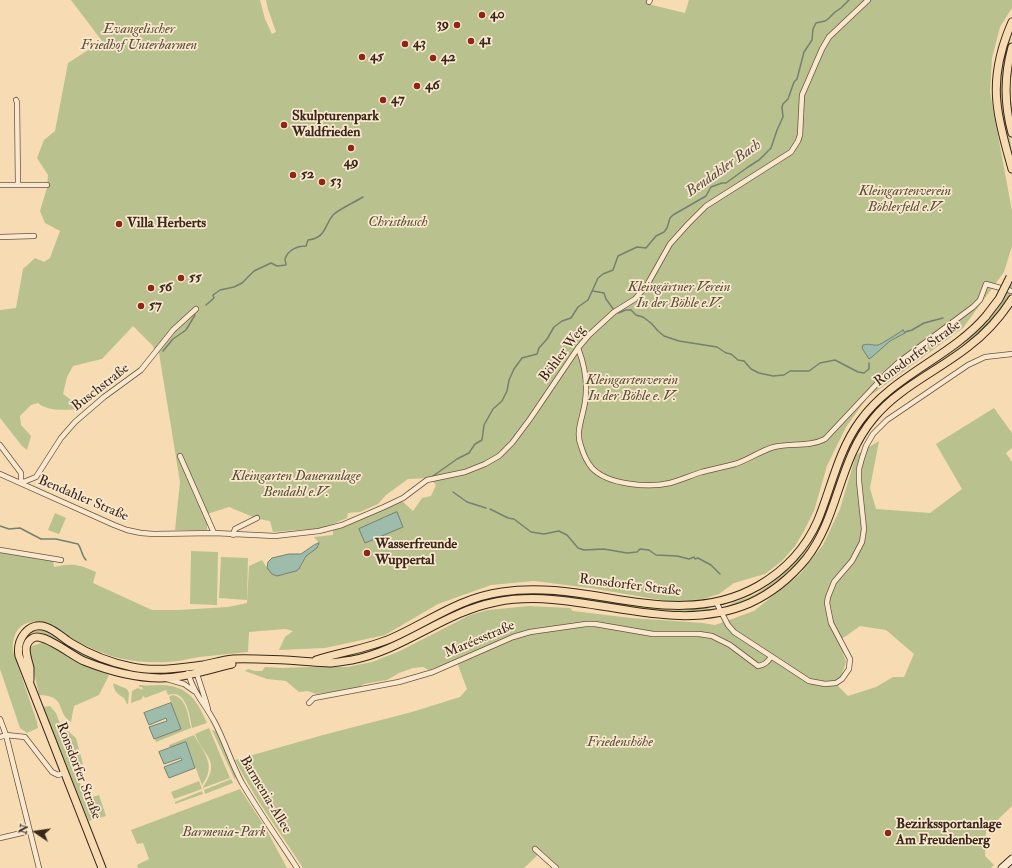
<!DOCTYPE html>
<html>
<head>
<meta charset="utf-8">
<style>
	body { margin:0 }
	#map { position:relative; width:1012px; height:868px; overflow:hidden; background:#f7dcb3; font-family:"IM FELL Double Pica",serif }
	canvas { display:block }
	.north { position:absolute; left:16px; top:812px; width:40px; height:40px; -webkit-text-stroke:3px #fae8ce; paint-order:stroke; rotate:283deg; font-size:11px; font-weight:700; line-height:16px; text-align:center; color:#3a271b }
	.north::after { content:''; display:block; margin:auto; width:14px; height:18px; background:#3a271b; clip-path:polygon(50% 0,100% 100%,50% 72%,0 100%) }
</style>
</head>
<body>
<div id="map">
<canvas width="1012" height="868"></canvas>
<div class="north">N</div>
</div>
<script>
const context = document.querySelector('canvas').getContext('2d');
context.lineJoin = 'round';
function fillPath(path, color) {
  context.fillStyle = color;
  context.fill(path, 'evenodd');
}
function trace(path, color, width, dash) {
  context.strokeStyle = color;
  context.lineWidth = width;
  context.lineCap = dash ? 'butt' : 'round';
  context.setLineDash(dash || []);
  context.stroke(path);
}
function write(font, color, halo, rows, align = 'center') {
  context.font = font + ' "IM FELL Double Pica",serif';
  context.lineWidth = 3.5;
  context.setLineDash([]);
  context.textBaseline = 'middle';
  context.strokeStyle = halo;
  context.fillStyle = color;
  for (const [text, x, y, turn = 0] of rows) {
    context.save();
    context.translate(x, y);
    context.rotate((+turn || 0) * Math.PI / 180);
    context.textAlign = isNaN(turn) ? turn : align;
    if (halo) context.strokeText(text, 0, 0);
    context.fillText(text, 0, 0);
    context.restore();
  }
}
fillPath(new Path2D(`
	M71,0H260L265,19L272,34L276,32L268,9L266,0H647L652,5L685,13L689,0H1012V8L1000,27L992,58L990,92L1012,211V246L1004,272L963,328L867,398L846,427L827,466L814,511L804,531L795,546L782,561L765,574L734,583L719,594L703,599L673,602L590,588L534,581L491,585L438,604L385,635L325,648L279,650L285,637L293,631L285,629L249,632L248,652C232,654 215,655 199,657C192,658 185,660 178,661C161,663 141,663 123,659C108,656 90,648 75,640C59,632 52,619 32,622C16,624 12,638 13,651L37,722L38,728L27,733L20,728L0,669V550L53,560L54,567C73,563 78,564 96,572L93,583L152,610H179L228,607L247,603L249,566L262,560L267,568L282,575L296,571L301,567L306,556L317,548L319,543L314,537L333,535V529L402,501L413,511L422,498L431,496L436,485L430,478L408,479L386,495L378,504L360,512L348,513L347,518L323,528L273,532L270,521L258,519L229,507L204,515L207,521V530H175L180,482L159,353H155L153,346L133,326L102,359L73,366L67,377L63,394L75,403L83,405V409C68,409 50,413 38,403L31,405L20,416L21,425L31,436L27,450L22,446L0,418V310L16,308L23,269L35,258L44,262L50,258L60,231L45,223L40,211L47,188L48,175L37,158L44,140L55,131L68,63L102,41Z
	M1012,29C1012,39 1008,46 1006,56C1003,69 1002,82 1002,96C1002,116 1012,136 1012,156C1003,123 995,89 1004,55C1006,47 1009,38 1012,29Z
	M1012,281C1012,285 1012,290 1011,293C1009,300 1003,307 998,313C972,346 933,364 900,389C890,396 882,404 873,413C845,445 839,478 825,517C809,560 771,596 726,607C734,601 745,599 754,595C772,584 791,568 804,551C818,534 824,512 831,491C841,461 853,432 874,409C899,382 932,368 960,347C982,329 999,306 1012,281Z
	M994,408L1012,433V448L1006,453L1012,462V806L986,831L985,856L994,865L991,868H560L542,851L524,868H303C280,832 254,798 235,760L323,735L412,712L460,697L467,689L456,660L429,670L423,667L413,668L399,673L387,680L364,684L356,689L316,694L308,691L299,692L286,681L267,679L245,671L248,669L255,671H262L265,667L283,668L309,667H347L372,662L400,651L470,615L488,610L529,606L570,608L573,611L631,618L703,623L715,625L754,611L800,574L823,545L840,509L856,455L879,441L870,488L876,509L930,513L962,489L936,444ZM860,626L886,630L914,654L904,677H893L876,687L848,696L838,686L846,662L839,641Z
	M55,513L66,518L59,534L48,530Z
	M191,551L218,552L217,605L190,604Z
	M221,557L248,558L247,600L219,598Z
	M542,593L564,594L647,608L676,610L707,608L712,610C643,619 576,588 507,596C451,603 410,644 355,655C349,657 341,659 335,658L386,644L450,611L472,603L491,597L508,594Z
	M36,630L45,631L80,652L113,665L179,670L180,673C146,676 114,671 83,657C72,652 47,632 37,632C26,633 23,643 23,653L22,654L21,645L29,633Z
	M44,642L86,666L109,675L99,695L74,706L71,722C55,712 68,696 39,695L29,649L32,646Z
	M113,683L127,689L129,693L128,704H127L124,698C117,694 114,691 113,683Z
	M139,685C147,686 154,685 162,685C188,686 197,700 207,723L192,728C190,716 186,688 168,695L166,690L145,698L144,696L142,697V699L131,703L132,691L138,688L143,690L142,687H139Z
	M172,695C187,697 188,716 191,728L156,742L155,739L181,729L169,697Z
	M50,706L56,713L60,724L76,738L83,764L74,767L86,799L99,795L106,816L89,821L43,707Z
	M209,728L230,778L203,788V787C222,759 203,757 195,734Z
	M212,730L216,731L236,776L235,780Z
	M194,735C204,753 217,765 202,785L186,742L170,748L169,745Z
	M231,779L233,783L205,794L204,790Z
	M199,781L202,789L174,799L171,792Z
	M240,789L265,827L287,868H138L137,865L149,859L143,843L137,844L131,830Z
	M202,791L203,794L175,804V802Z`), '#b9c18f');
const water = new Path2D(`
	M903,330L905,333L890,341L872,357L869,359L862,348L863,345C870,343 873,346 878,345C880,345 900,332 903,330Z
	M397,512L403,527L365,543L359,529Z
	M319,543L317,548L306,556L299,569L296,571L277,576L272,574L267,568L268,562L272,558L289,554H301L314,545Z
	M171,703L181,729L154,739L149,727L167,721L166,718L149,725L144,713Z
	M186,742L195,768L169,778L164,767L182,760L181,758L164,764L159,752Z`);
fillPath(water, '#9dbcab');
trace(water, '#758071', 1);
trace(new Path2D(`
	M593,291L604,293L606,299L614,310
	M206,305L214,298L213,295L220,290L234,287L242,283L254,271L271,263L277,266L286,265L285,259C288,250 297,246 306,246L308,240C326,238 324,226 333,215C339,209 355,202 363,197
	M618,313L626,310H631L636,315L643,317L651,323L658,331L664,336L679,341L717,347L726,353L731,354L738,360L744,361L751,369L759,373L773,376L784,375L790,371H809L820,363L835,360L858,372L864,373L869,369V363
	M905,332L912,330L924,323L943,318
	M163,351L173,339L186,330L195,315
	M433,476L457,459L469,453L475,444L482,440L484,425L493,409L502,401L507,391L509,380L514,369L522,358L537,354L539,348L547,339L554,327L562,321L571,318L578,307L588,300L598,278L603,274L613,270L618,256L637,247L646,248L656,236L664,232L667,228L670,218L673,215L706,196L711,187L722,183H726L748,167L759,160L771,148L777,130L783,117L782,107L783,104L788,99L794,82L797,79L804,52L812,40L813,29L816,23L825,21L828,19L835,12L841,8L849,0
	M453,492L467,502L486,508
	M490,509L508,518L514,519L531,532L544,534L559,531L567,535L578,548L584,550L604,549L627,553L637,552L640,549L649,550L656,555L677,556L689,559L694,557L695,559L698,558L711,565L720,574
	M0,526L9,529L20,528L41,539H56L78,544C82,549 81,555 86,560`), '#758071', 1.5);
const street = new Path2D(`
	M649,2L650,0
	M16,100L17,102L18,185
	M0,185H47
	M0,237L34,236
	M578,348C585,366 588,383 585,402C583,417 575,432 581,446C583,453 587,462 592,468C608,485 649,488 670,483C681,480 692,475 702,472C713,469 724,467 735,464C748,460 760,451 774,447C790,443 810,447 825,439L887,373L899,362L973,307L980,300L986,284L1012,291
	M0,445L21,473V483
	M180,456L214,533
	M0,474L114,525L127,530L141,533L154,534L214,533L275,536L319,531L342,525L384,507L403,498L427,480L465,472L485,464L499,456L512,443L530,419L578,348L589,335L614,312L635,299L647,285L670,244L688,224L706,206L791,152L798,141L800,135L802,95L822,49L829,37L868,0
	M21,483L36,477L61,438L75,422L104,397L141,370L173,330L196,309
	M233,535L235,529L257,518
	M0,550L61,560
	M716,602L728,625L734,632L809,681L825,684L836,683L842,679L849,669L850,659L831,623L827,603L828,597L834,582L852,561L862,542L864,529L859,481V469L862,458L866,446L873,434L887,420L968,365L985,357L1012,354
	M196,671L206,702L208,709
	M188,673C194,694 205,704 214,721C225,741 231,763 242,783C259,812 279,840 297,868
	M167,679L184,684L194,691
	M309,703L314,698L399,682L433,672L513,637L530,632L586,624H595L653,634H699L712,636L730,645L758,666C764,665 767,663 771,657
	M0,719L6,735L39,868
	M0,737L6,735L25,737L52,772L58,775L64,773
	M0,838L30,831
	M535,849L556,868`);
const secondary = new Path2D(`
	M1002,868L1012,859`);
const primary = new Path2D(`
	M1012,22C1001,47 994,76 997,103C999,125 1006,147 1012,169
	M1012,47C1004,76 1004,104 1012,133
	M316,660C341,652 367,649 392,638C430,621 459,598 502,592C589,578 675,633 758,586C784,571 806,548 818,520C832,486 838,451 860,421C893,375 950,358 986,316
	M30,680C30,676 30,672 30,668C28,659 21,644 33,638C43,632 72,656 84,661C114,673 149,682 182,676C199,673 215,668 232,664
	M102,868L19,656C16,640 28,621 46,627C55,630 63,638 71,643C89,654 112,663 132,667C155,672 180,668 203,665C213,663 223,660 233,659C265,658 297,661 329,663C336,663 344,661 352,660C404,650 444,612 496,602C581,585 667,639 750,603C772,593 791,577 806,559C839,517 838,461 873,419C898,388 936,372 968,347C985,334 1000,318 1012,299`);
trace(street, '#695441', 6);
trace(secondary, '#3a271b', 9);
trace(primary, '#3a271b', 9);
trace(street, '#fae8ce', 4.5);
trace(secondary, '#fae8ce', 7);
trace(primary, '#f7dcb3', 7);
const primaryBridge = new Path2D(`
	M986,316L999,299L1010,277`);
trace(primaryBridge, '#3a271b', 9, []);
trace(primaryBridge, '#f7dcb3', 7);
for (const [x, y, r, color] of [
	[482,15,4,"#8f2418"],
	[457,25,4,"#8f2418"],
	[471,41,4,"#8f2418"],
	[405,44,4,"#8f2418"],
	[362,57,4,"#8f2418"],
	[433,58,4,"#8f2418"],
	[417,86,4,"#8f2418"],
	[383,100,4,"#8f2418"],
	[284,125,4,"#8f2418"],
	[351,148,4,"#8f2418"],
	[293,175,4,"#8f2418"],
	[322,182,4,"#8f2418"],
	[119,224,4,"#8f2418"],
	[181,278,4,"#8f2418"],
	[151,288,4,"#8f2418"],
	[141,306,4,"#8f2418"],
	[367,553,4,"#8f2418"],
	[888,833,4,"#8f2418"]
]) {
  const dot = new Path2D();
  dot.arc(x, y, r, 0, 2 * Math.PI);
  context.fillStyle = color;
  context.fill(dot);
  trace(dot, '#fae8ce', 1.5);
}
write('bold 14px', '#3a271b', '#fae8ce', [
	["40",490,15],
	["39",449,25,"right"],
	["41",479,41],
	["43",413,44],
	["45",370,57],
	["42",441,58],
	["46",425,86],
	["47",391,100],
	["Skulpturenpark",292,117],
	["Waldfrieden",292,133],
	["49",351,163,"center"],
	["52",301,175],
	["53",330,182],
	["Villa Herberts",127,224],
	["55",189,278],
	["56",159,288],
	["57",149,306],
	["Wasserfreunde",375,545],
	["Wuppertal",375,561],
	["Bezirkssportanlage",896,825],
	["Am Freudenberg",896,841]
], 'left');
write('italic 14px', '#5a4e38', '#fae8ce', [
	["Evangelischer",139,30],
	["Friedhof Unterbarmen",139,46],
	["Kleingartenverein",905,192],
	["Böhlerfeld e.V.",905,208],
	["Christbusch",398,223],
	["Kleingärtner Verein",679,288],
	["In der Böhle e.V.",679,304],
	["Kleingartenverein",632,381],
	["In der Böhle e. V.",632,397],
	["Kleingarten Daueranlage",296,477],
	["Bendahl e.V.",296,493],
	["Friedenshöhe",620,743],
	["Barmenia-Park",224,833]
]);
write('14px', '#3a271b', '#fae8ce', [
	["Böhler Weg",563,354,-53],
	["Ronsdorfer Straße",918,354,-36],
	["Buschstraße",101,388,-38],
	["Bendahler Straße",83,499,23],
	["Ronsdorfer Straße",630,586,7],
	["Maréesstraße",480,640,-23],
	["Ronsdorfer Straße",78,771,69],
	["Barmenia-Allee",265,795,59]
]);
write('italic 15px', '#534c3f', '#fae8ce', [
	["Bendahler Bach",724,169,-35]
]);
</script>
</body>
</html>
